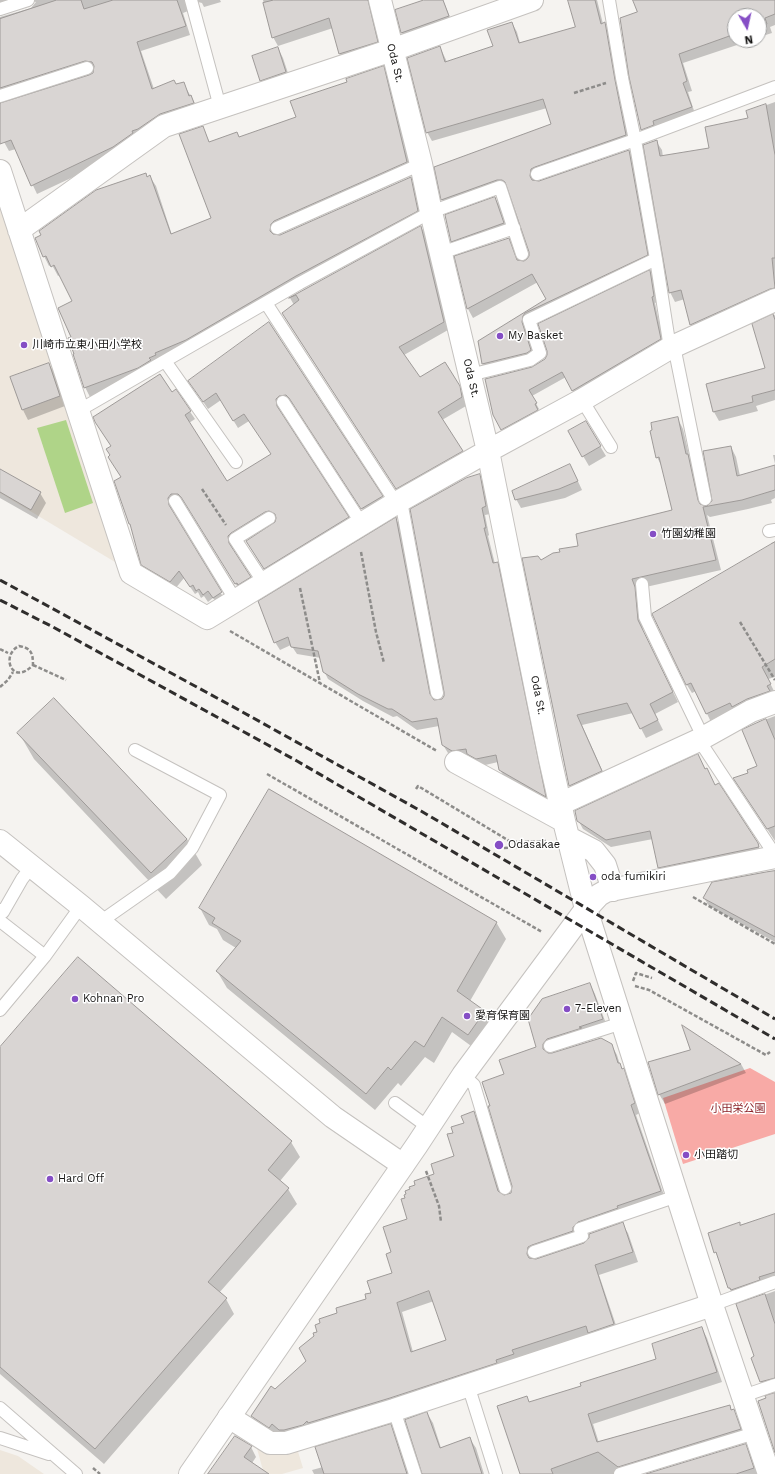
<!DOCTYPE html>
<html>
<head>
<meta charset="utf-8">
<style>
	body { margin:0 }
	#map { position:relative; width:775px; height:1474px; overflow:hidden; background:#f5f3f0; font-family:"Work Sans",sans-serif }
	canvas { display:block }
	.north { position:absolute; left:727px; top:8px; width:40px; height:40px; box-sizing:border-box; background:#fff; border:1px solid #a1a1a1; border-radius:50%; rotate:171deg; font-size:11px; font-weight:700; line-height:16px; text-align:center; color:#151413 }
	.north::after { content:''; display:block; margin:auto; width:14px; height:18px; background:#854ec5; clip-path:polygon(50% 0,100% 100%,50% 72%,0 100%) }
</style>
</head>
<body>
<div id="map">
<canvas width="775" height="1474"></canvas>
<div class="north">N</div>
</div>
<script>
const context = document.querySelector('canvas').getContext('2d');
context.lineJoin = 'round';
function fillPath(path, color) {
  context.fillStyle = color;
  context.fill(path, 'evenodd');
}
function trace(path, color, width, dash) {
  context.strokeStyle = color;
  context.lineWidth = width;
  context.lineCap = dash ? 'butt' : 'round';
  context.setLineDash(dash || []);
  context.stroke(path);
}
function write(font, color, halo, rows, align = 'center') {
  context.font = font + ' "Work Sans","Noto Sans JP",sans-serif';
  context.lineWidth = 3;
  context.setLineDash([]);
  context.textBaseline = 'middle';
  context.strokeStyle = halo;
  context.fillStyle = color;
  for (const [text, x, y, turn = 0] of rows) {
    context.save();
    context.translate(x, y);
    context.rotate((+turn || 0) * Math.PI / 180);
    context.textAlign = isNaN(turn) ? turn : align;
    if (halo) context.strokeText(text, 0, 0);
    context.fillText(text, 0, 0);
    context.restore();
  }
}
fillPath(new Path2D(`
	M0,196L120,565L0,493Z
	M256,1445H296L303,1468L282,1474H264Z
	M0,1450L18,1456L44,1474H0Z`), '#eee7dd');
fillPath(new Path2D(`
	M750,1068L775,1082V1134L683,1164L663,1098Z`), '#f8aaa6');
fillPath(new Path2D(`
	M66,420L93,503L65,513L37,428Z`), '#afd488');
fillPath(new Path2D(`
	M0,0H220L221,2L204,7L202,3L194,1L188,11L183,13L190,35L141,51L154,89L183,83L196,105L118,156L37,194L16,149L9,151L4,142L0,130V104L90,76L94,73V70L91,69L0,101V17L31,8L36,2L32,1L0,13Z
	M263,0H373L382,51L345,63L340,54L333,28L278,46L273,37Z
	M427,0H443L454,27L408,43L402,33L397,11Z
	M569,0H597L603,24H605L610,32L631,144L540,176L534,182H540L629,151L634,160L652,264L527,325L526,332L536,359L488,373L483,364L479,342L548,299L538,282L473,318L468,309L456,257L508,239L519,261L524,262L528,260L530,251L508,188L503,189L447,209L442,200L436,168L553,125L547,108L432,141L427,132L440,47L447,62L494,47L512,23L517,32L520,43L576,28Z
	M634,0H775V25L770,27L772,33L759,37V16H735V40H752L683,63L692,91L688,92L696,117L647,139L641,130L639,12Z
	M278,48L283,58L291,82L267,90L261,80Z
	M383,67L389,77L412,172L279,231L276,235L280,236L410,178L416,187L423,220L144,377L90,397L85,387L73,337L74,301L60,275L58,276L52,265L49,266L44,256L150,177L156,186L172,235L212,218L202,127L210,143L239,138L297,118L348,83Z
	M775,102V298L696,334L691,325L685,299L675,302L670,292L656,141L662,150L663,157L710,148L749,119L747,112Z
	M495,198L499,205L508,231L456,249L452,241Z
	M421,227L426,235L448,330L404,355L420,378L459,387L464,396L466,406L442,420L467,459L401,496L287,321L294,305L290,298Z
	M650,271L653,277L657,302L655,303L664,345L576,396L566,377L532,396L539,409L537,410L540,416L505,435L494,414L532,368L545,360L548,355Z
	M775,315V400L756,406L758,411L719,421L714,412L707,385L766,369L753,325Z
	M269,323L386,504L367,516L295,406L291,403L287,402L280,407V414L352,525L269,576L247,542L276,523L277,519L274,518L232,544L233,551L254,585L240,591L187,505L184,502L179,501L172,506V513L225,600L218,605L213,598L208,602L204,596L201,598L198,592L195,594L184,578L175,589L147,572L142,564L122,477L171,394L176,391L195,419L189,423L226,482L272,454L249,421L238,428L221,400L208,409L194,388Z
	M49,364L55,374L65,406L28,420L23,410Z
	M678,419L683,429L690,459L693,465L702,507L711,505L731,447L736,457L740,476L775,466V498L771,500L772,503L748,509L710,517L707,515L721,570L637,589L640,598L643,631L678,702L655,714L663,730L646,738L633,713L582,725L607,781L576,796L570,786L524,559L541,562L674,511L662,467L657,457Z
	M586,423L606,456L589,466L569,432Z
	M773,455H775V464Z
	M575,475L582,490L565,498L521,508L516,499Z
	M0,476L40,493L46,503L37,519L0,498Z
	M479,476L484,483L490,514L485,515L489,535L488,536L495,564L497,563L501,571L549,803L505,778L500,770L498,762L481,766L472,761L470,756L456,758L448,753L443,745L439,726L417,730L397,716L393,717L363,701L328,679L324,671L321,658L297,654L291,645L280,650L275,642L396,519L400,526L433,700L434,701L442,700L445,696Z
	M775,542V677L768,679L775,693L711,722L696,691L692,693L687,685L654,614L772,545L771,543Z
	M775,716V841L739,786L749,773L759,767L757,723Z
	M19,733L187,839L202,865L166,899L34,759Z
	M702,763L715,786L718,785L764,855L664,875L659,867L653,839L611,847L583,829L578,820Z
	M775,871V942L709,906L704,898L713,883Z
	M200,908L496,922L506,939L470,1001L484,1011L494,1028L478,1051L452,1032L434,1063L425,1057L401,1086L398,1083L375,1110L227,988L217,971L236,948L223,940L217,929L209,925Z
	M78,958L291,1142L300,1157L280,1181L288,1189L297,1204L219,1293L226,1299L234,1314L104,1464L0,1374V1048Z
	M590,984L595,994L608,1029L553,1049L548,1054L611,1044L617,1055L621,1068L629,1079L640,1113L636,1115L666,1201L583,1232L537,1255L532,1260H537L585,1244L622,1224L628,1233L638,1262L599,1275L619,1334L275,1437L258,1426L252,1416L275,1390L307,1361L318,1333L339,1313L368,1299L372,1293L393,1274L392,1253L408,1219L406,1198L436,1175L455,1157L454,1133L465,1124L474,1112L479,1122L501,1194L503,1196L512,1194L513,1186L491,1106L505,1075L537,1047ZM434,1301L448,1340L413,1352L402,1312Z
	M684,1027L741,1064L746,1073L665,1104L659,1094L691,1051Z
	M775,1215V1285L734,1296L729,1288L709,1234Z
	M775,1291V1388L766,1391L761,1382L753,1358L756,1357L737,1305Z
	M702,1328L707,1338L722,1382L593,1424L599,1443L729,1406L739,1420L746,1439L632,1474H521L530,1403L583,1386L657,1360Z
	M427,1413L433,1423L441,1448L470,1439L476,1448L484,1474H423Z
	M390,1425L396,1435L409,1474H314L312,1470L323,1467Z
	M745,1445L751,1455L757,1474H649Z
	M251,1447L256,1457L252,1463L264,1474H209Z`), '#0003');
const building = new Path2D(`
	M57,0H81L84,9L113,0H177L186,26L137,42L152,89L174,80L176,84L184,82L189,96L191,95L194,103L160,114L138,129L132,131L133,133L113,147L31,186L11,140L0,144V103L89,75L93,73L94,66L92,62L85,61L0,88V19Z
	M274,0H368L378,42L339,54L329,18L272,38L263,3Z
	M424,0H443L449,16L401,33L395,10Z
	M568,0H595L601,24L605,22L615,80L626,135L535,167L531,169L530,176L532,180L539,181L629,150L648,255L525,313L523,316L522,322L531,350L527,353L482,364L478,341L546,299L532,274L467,309L454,256L509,238L517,260L524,261L527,259L529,256V252L505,182L502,180H497L441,200L434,167L551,124L543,99L426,133L407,58L440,46L445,62L493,46L487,30L512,22L519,43L575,27Z
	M633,0H775V14L765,18L767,24L759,26V16H735V34L679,54L687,81L683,83L692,107L653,121L654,125L641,130L629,77L620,18L637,12Z
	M278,47L286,72L260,81L252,56Z
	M384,66L407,162L274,221L271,224L270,231L273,234L280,235L411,177L418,211L296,276L186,340L155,353L156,355L149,358L151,360L138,368L84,388L73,354H74L68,338L71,337L58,308L72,301L54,265L51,267L46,256L43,257L35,238L41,235L39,231L96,190L146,173L147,177L150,175L171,234L211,218L179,134L203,126L209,142L237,132L239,137L296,117L290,101L347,82L346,79Z
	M766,104L775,155V258H772L775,288L770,289L690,325L681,290L669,293L643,145L657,140L660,156L709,148L705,127L748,118L746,111Z
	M495,197L504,223L451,242L445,215Z
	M421,226L444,322L399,347L420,377L445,362L460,386L462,397L438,412L463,451L396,489L282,313L299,300L296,295L289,298Z
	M650,270L654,296L652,297L661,339L572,391L562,372L529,390L537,403L535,404L538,410L501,430L493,415L485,379L532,367L545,359L547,355V351L538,324Z
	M773,314L775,320V390L752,396L753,402L713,412L706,384L765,368L752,324Z
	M269,322L383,496L361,509L289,398L286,395L279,396L276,399L277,406L349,517L264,569L246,541L275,522L276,518L275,514L269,511L265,512L231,533L228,536L229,543L251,577L238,585L237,583L235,584L181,497L178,494H171L168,498L169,505L222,592L213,598L208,591L203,595L199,589L196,591L193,585L190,587L179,571L170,582L141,565L130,524H129L114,481L121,477L108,457L110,455L106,449L111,446L95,422L93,417L160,374L172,392L176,389L191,411L185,415L227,481L271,454L244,414L233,421L216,393L203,402L188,381Z
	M49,363L60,396L22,410L10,377Z
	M678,417L686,454H688L698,500L700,504L707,506L712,501L703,451L731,446L737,476L775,465V490L742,500L703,507L716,560L632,579L635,587L638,620L673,692L650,704L658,720L640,729L627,703L577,715L602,771L569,786L522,558L538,556L541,560L553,553L560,552L559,549L578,546L576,534L672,510L659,457L656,458L650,431L652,430L651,423Z
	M586,421L601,446L582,457L568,431Z
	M570,464L578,481L559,489L515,500L512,491Z
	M0,469L41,492L31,510L0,492Z
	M480,474L486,506L482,508L486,528H484L493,563L498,562L546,797L499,770L496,755L476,759L467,754L466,749L452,751L442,745L437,718L412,722L392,709H388L358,694L323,672L318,651L291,647L288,637L274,643L258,601L396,517L430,694L434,700L442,699L444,696V692L410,509L466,478Z
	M775,542V659L762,667L771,684L767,686L770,691L747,699L732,707L730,703L706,714L691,683L686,685L652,614Z
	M54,698L187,839L151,873L17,733Z
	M766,719L775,740V826L767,829L733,778L748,773L747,770L757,766L742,730Z
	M698,754L705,769L707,768L715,785L719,783L758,843L759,847L658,868L650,831L606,840L577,821L575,811Z
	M269,789L497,922L457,991L485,1011L468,1035L442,1017L424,1047L415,1041L391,1070L388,1067L366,1094L216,971L241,941L212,923L215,918L199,908Z
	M775,871V937L703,898L712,882L766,872Z
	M78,957L292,1141L268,1170L289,1188L208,1282L227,1298L95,1449L0,1367V1047Z
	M590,983L603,1019L579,1027L582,1028L547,1039L543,1044V1049L548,1053H552L601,1038L612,1044L618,1063H620L622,1069L624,1068L635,1103L631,1105L661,1191L617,1206L618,1208L578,1222L573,1227V1231L532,1245L528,1247L527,1254L529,1258L536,1259L584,1243L589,1238V1234L623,1222L633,1252L595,1265L614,1324L588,1333L586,1326L512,1350L514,1354L496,1360L497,1363L390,1398L308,1423L307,1421L303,1425L284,1430H279L272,1424L269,1428L251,1416L271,1386L275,1389L306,1361L299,1348L314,1336L313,1333L317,1332L315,1325L320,1323L319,1319L337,1313L336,1308L366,1299L365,1294L371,1293L367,1281L392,1273L386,1254L391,1252L383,1227L407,1219L401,1199L405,1198L404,1195L406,1194L405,1191L410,1189L409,1187L415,1185L414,1181L434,1174L431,1164L454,1156L447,1134L453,1133L451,1127L464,1123L461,1116L474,1111L498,1191L504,1195L511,1193L512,1186L488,1106H490L482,1082L504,1074L499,1060L536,1047L528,1019L542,999ZM429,1291L446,1340L411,1352L397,1303Z
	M682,1025L741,1064L658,1095L648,1062L690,1050Z
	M775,1214V1272L759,1277L760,1280L731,1290L730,1288H728L716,1252L714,1253L708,1233L740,1222V1225Z
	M765,1294L775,1324V1378L760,1382L751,1358L754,1356L736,1304Z
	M702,1327L717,1372L588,1414L597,1442L730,1405L731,1410L734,1409L741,1429L618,1467L598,1452L551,1469L553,1474H520L497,1406L527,1396L529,1402L581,1386L580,1383L656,1359L652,1344Z
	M775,1393V1453L758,1401L766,1398L765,1396Z
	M427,1412L440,1448L470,1437L482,1474H422L405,1420Z
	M391,1424L407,1474H324L315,1447Z
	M235,1436L252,1446L244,1457L269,1474H208Z
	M746,1444L754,1468L736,1474H646Z`);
fillPath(building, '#d9d5d3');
trace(building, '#9e9a98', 1);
const lane = new Path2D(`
	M191,0L220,107
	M609,0L622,78L635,140L656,259L670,348
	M0,9L28,0
	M0,96L87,68
	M537,174L635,140L775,87
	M277,228L421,164
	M441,253L514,228
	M266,303L396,503
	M674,346L705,499
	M165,361L236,462
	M470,375L530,360L540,353L529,320L656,259
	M582,400L611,447
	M283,402L362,524
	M78,411L300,283L431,212L500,187L522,254
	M175,501L236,601
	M401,501L437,693
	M769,531L775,530
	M264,583L235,539L269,518
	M642,584L645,617L703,737
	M699,740L775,855
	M0,910L3,912L22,879L32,866
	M0,921L45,956
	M100,922L170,873L192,848L220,795L135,750
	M0,1010L45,956L81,906
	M550,1046L622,1023
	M463,1075L474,1085L505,1188
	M395,1103L428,1127
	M534,1252L582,1236L580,1229L677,1196
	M712,1305L775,1282
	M468,1385L496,1474
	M743,1396L775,1385
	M0,1408L76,1474
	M394,1410L415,1474
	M0,1438L49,1454
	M620,1474L755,1433`);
const street = new Path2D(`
	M380,0L421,164L431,212L488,451L550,759L564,821L586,909L712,1305L769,1474
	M0,171L131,573L207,618L396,503L488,451L582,400L670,348L775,300
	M19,230L164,126L392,50L532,0
	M456,762L564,821
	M560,804L699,740L751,711L775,702
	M569,838L594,851L605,865L613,890
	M0,841L81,906L333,1117L403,1165
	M586,909L599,895L606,891L775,857
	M229,1417L270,1443H286L394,1410L712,1305`);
const secondary = new Path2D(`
	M190,1474L417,1145L463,1075L586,909`);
trace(lane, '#c5c2bf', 14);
trace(street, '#c5c2bf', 24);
trace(secondary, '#c5c2bf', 24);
trace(new Path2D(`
	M574,93L606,83
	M202,489L226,525
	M361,552L376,632L384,663
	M300,588L320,683
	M740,622L775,680
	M230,631L437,751
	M19,646C31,648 33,653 33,665C12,687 0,655 19,646Z
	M0,649L8,653
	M33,665L66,680
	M0,687L8,680L13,672
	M267,774L542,932
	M416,789L418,786L511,842C523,841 534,842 546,841
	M504,848L529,846L533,842
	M693,897L775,944
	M633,981L636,973L652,978
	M635,986L649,990L766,1055L770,1052
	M426,1171L439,1206L441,1222
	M93,1468L100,1474`), '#8d8c8a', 2.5, [4, 2]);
trace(lane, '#fff', 12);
trace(street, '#fff', 22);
trace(secondary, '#fff', 22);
trace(new Path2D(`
	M0,580L228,704L421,811L775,1019
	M0,600L53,627L297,761L775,1039`), '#2f2d2c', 3, [8, 4]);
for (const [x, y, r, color] of [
	[500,336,4,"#854ec5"],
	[24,345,4,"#854ec5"],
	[653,534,4,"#854ec5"],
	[499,845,5,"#854ec5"],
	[593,877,4,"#854ec5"],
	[75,999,4,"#854ec5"],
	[567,1009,4,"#854ec5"],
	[467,1016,4,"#854ec5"],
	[686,1155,4,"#854ec5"],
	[50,1179,4,"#854ec5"]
]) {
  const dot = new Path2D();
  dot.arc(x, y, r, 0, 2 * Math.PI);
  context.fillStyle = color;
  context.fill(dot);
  trace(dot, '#fff', 1.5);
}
write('11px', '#151413', '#fff', [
	["Oda St.",395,63,76],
	["Oda St.",471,378,77],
	["Oda St.",538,695,79]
]);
write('11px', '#151413', '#fff', [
	["My Basket",508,336],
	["川崎市立東小田小学校",32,345],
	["竹園幼稚園",661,534],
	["Odasakae",508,845],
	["oda fumikiri",601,877],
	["Kohnan Pro",83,999],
	["7-Eleven",575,1009],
	["愛育保育園",475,1016],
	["小田踏切",694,1155],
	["Hard Off",58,1179]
], 'left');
write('11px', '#8b2329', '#fff', [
	["小田栄公園",738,1109]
]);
</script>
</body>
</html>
